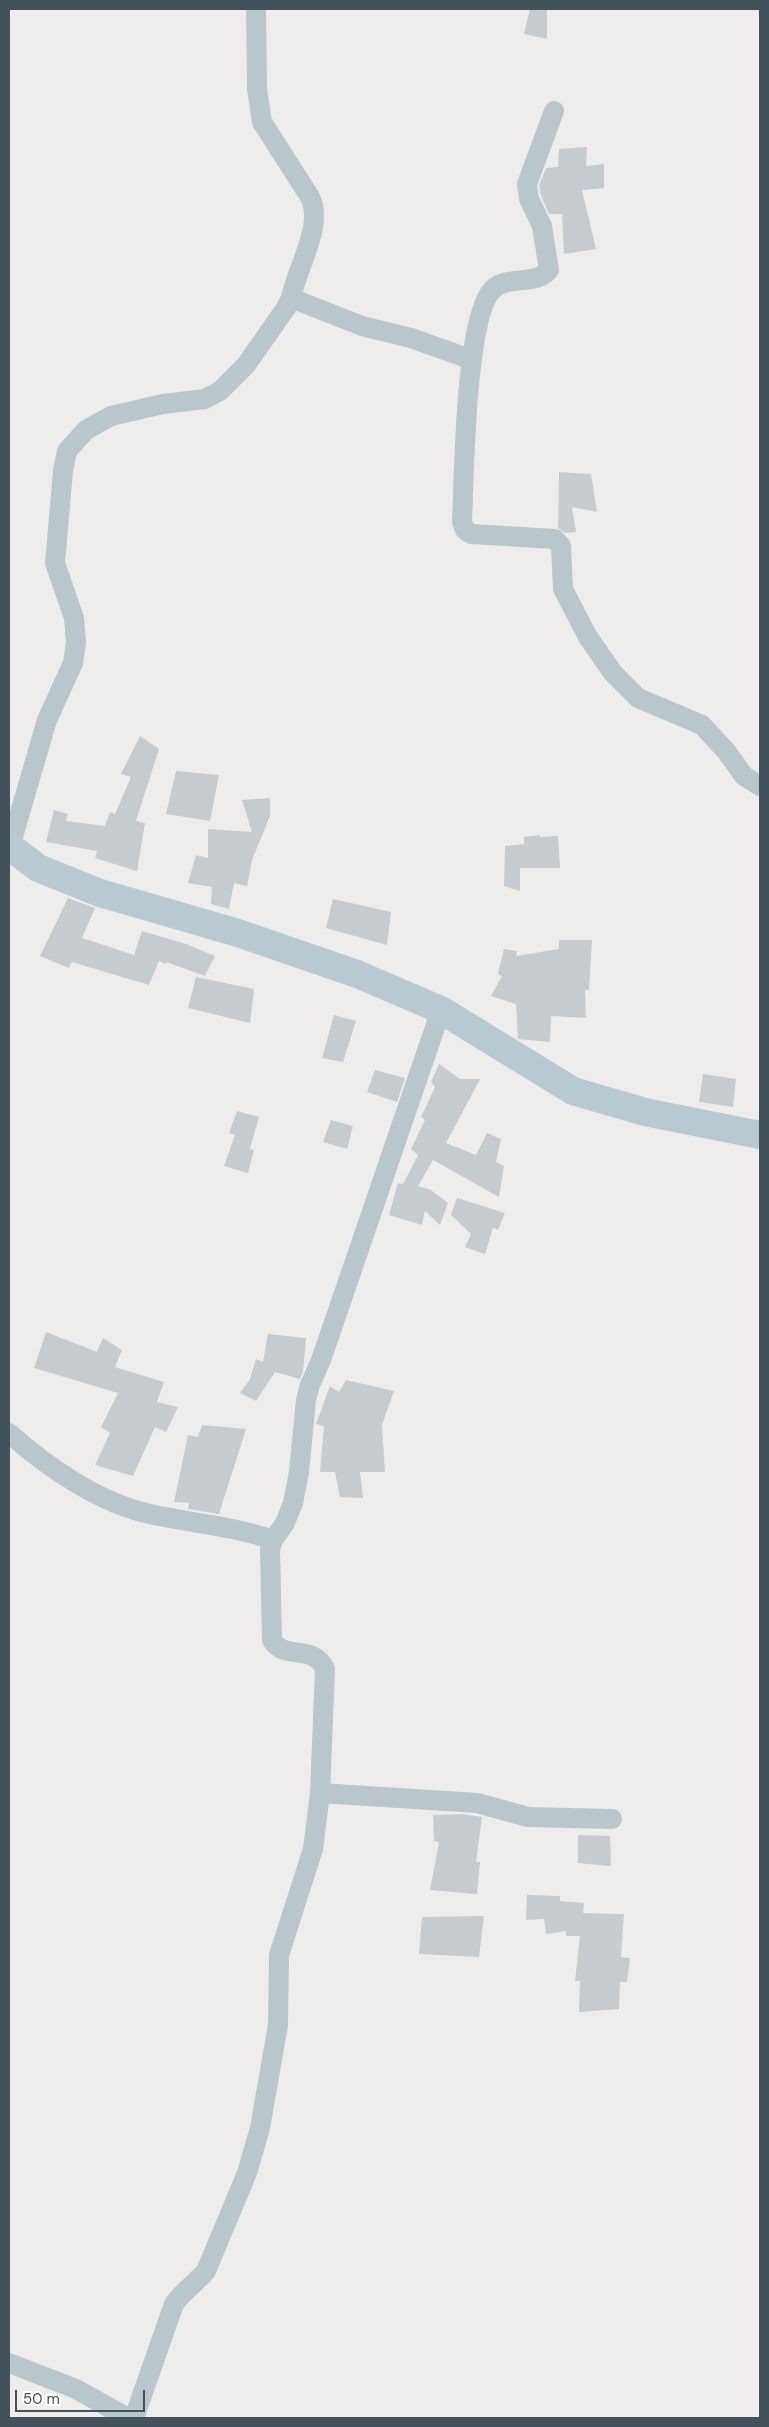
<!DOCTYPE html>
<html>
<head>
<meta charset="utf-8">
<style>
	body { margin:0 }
	#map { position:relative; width:769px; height:2427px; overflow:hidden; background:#efecec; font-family:"DM Sans",sans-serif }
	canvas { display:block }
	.frame { position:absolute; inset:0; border:10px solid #44535b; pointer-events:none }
	.scale { position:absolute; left:15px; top:2390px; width:130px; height:22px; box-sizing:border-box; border:2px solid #44535b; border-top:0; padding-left:6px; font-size:15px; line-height:18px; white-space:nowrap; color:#44535b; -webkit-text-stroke:4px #fff; paint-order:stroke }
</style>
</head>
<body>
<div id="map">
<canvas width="769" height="2427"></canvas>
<div class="frame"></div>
<div class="scale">50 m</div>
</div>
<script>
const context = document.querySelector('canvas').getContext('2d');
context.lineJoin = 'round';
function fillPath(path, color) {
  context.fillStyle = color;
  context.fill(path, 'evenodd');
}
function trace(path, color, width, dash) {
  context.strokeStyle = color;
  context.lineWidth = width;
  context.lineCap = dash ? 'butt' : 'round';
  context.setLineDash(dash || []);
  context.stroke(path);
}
fillPath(new Path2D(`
	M530,9H547V39L524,34Z
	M587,147L586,166L604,164V188L582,190L596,249L564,254L562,214H549L541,196L539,185L546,168L558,167L559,149Z
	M559,472L591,474L597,512L572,507L576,532L565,533L558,528Z
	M140,736L159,749L136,821L145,823L137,871L95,858L97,851L46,842L54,810L68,814L66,821L105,826L110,812L115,814L131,777L121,774Z
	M176,771L219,775L210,821L166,814Z
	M270,798V816L252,860L247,886L234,883L229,909L211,904L212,887L188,883L196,855L208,858V829L252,832L242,800Z
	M540,835V837L558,836L560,868H520V891L504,886L505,846L524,844V837Z
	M68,898L95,908L82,938L134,955L142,931L186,944L215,956L205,976L166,962V964L159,961L149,985L72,962L69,968L40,956Z
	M333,899L391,912L387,945L326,928Z
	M559,940H592L589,990H585L586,1018L551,1016L550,1042L518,1039L516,1004L491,996L502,976L498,974L504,949L517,951L516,956L559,949Z
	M196,977L254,989L250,1023L188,1008Z
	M334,1015L356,1021L343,1062L322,1058Z
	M439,1064L460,1079H480L446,1143L476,1155L487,1133L501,1139L496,1162L504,1166L499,1197L433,1160L418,1186L431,1190L448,1203L440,1225L425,1211L422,1225L389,1215L398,1183L403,1184L418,1155L411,1149L425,1120L421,1117L435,1087L431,1082Z
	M375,1070L405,1078L397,1102L367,1092Z
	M703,1074L736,1079L733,1107L699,1102Z
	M237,1111L259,1117L250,1149L254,1150L248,1173L224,1166L235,1135L229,1133Z
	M331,1120L353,1126L347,1149L323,1142Z
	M457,1198L505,1213L498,1230L493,1228L485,1254L465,1247L471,1234L451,1215Z
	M46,1332L97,1352L103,1338L122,1350L115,1367L164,1382L157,1402L178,1407L166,1432L155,1427L133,1476L95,1465L110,1433L101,1427L118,1393L34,1368Z
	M268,1334L306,1338L303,1372L300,1379L275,1372L256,1401L240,1393L250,1379L256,1359L263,1362Z
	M346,1380L394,1391L382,1425L385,1472H360L363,1498L340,1497L335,1472H320L324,1426L316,1424L330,1386L339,1392Z
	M202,1425L246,1429L219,1514L188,1509L189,1503L174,1502L188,1435L198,1437Z
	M462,1814L482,1817L476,1862H480L477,1894L430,1890L439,1842L434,1841L433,1815Z
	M578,1835L610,1836L611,1866L578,1863Z
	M527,1895L560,1896V1901L584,1903L583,1913L624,1914L621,1957L630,1958L627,1982H620L619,2009L579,2012L580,1981H575L580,1936H566V1931L546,1934L544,1919L526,1920Z
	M484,1916L479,1957L419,1954L422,1917Z`), '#c6cbd0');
trace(new Path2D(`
	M256,9L257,89L262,122L310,197C324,226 297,267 291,298
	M554,111L527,184L529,199L542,226L549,270C536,286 508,275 493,289C465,315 464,479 462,522L465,530L471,534L555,539L561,546L563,589L588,637L613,673L638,698L702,725L726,751L744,776L760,786
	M10,847L47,720L73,663L76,642L74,618L55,563L63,471L67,451L86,430L111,416L163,404L205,399L220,391L246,365L286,308L291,298L362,326L411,338L470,359
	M9,1433C47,1467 99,1503 150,1514C191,1523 233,1526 273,1540L270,1549L272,1640C284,1661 313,1643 325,1669L320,1793L313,1849L279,1955L278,2025L260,2128L247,2173L206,2271C196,2283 183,2291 174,2304L134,2418
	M273,1540L285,1523L293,1503L299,1472L306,1400L310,1385L321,1360L441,1010
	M320,1793L477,1803L528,1817L612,1819
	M9,2363L76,2389L128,2418`), '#b9c7cd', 20);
trace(new Path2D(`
	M9,846L38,868L100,893L238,933L357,974L441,1010L573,1091L645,1112L760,1135`), '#b8c9d2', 28);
</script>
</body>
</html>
